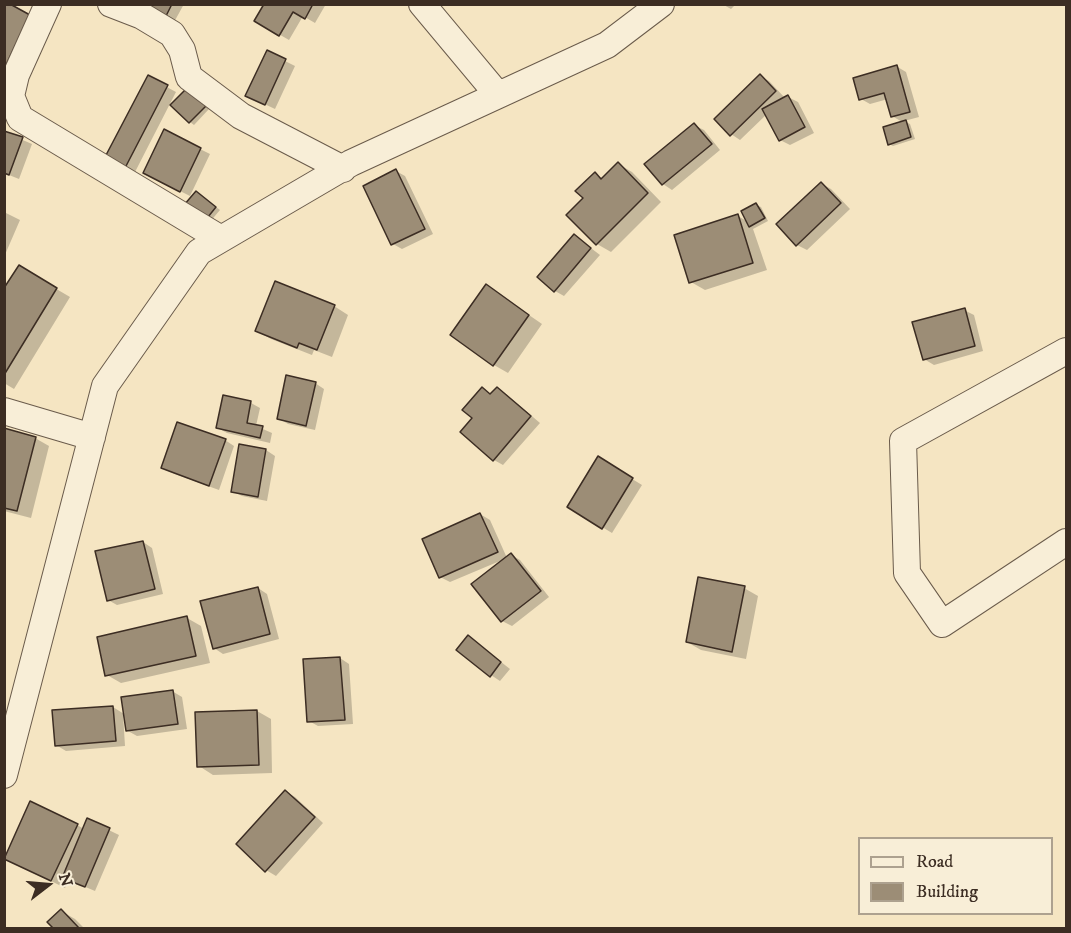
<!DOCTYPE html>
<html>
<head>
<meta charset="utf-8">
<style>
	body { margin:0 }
	#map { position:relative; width:1071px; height:933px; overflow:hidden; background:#f5e5c2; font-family:"IM FELL DW Pica",serif }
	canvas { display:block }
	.frame { position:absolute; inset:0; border:6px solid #3c2d23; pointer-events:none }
	.legend { position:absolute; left:858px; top:837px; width:195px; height:78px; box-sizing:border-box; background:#f8eed7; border:2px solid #ada18f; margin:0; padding:8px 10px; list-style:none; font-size:18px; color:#3c2d23 }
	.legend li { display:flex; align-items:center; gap:12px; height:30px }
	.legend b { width:30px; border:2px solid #ada18f }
	.north { position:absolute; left:18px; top:855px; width:60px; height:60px; -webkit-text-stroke:4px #f8eed7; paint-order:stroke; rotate:74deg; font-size:16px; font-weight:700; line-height:24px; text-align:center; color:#3c2d23 }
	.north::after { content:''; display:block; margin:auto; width:21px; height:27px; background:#3c2d23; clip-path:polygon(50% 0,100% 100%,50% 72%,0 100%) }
</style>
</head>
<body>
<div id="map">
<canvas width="1071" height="933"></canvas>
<div class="frame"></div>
<ul class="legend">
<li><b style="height:8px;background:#f8eed7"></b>Road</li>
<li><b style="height:16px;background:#9c8d76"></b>Building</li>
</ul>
<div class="north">N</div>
</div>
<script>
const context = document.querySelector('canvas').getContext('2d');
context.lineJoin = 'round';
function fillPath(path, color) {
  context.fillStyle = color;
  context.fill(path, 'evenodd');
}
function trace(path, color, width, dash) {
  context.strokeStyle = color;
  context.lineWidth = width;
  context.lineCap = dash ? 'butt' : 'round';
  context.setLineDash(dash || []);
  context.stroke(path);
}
fillPath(new Path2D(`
	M139,4H184L173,24Z
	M266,4H326L315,23L303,16L289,40L256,21Z
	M722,4H736L731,9Z
	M267,52L295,66L275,109L256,100Z
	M896,66L906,72L919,117L904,121L910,124L915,139L893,146L889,144L904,123L892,116L888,99L870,104L861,99Z
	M760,76L769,81L785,98L788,97L798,102L814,133L790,145L780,140L767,114L740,140L731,134Z
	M148,77L176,92L135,172L107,156Z
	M191,92L209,109L194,125L190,122Z
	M694,125L704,130L720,150L672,190L663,184Z
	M4,132L32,144L19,179L4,173Z
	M200,149L210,154L190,196L154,178Z
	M618,164L632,172L661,202L611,252L597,244L585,198L595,174L604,179Z
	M396,171L405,176L433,234L402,249L393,244Z
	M822,184L831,189L850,209L807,250L797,245Z
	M200,195L220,210L209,223Z
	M756,205L761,207L768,221L753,229L767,270L705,290L691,282L738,216L748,222Z
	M4,212L20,220L4,257Z
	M575,236L600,255L564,296L555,291Z
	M19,267L70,297L14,389L4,383V291Z
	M487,286L542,324L508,373L494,365Z
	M334,306L348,315L332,357L314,350L312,355L271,339L257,331Z
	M964,310L974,315L983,351L934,365L924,359Z
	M315,383L324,389L315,430L288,424L278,418Z
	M483,389L492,395L497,389L506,394L540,423L503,465L494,460L462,431L474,418Z
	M224,397L251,403L260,408L256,426L272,433L270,443L227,433L218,428Z
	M4,430L35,438L49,446L31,518L4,511Z
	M225,440L234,446L219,490L172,473L162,468Z
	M266,450L275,456L267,501L242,496L232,491Z
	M598,458L642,485L612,533L569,507Z
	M480,514L490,520L507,558L450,582L440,577Z
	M143,542L152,548L163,594L117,605L108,600Z
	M511,555L520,560L549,597L512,626L502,621Z
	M258,588L267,594L279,639L223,654L214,648Z
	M744,588L758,596L746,659L701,650L687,642Z
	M187,618L201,626L210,663L121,683L107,675Z
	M477,643L510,669L500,681L491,675Z
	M340,658L349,664L353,724L318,726L309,721Z
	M172,691L182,697L187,729L137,736L128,731Z
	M113,707L124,714H123L125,746L66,751L56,745L54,712Z
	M257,711L271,719L272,773L213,775L199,766Z
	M286,792L295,797L323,823L276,876L266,870L238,844Z
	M88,820L119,835L95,891L69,880L65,888L5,858L77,825L84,829Z
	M61,911L75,919L84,928H55L50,922Z`), '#0003');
const building = new Path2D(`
	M4,4H10L30,15L5,67Z
	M137,4H172L164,20Z
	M264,4H313L305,19L293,12L279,36L254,21Z
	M267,50L286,59L265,105L245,96Z
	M897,65L910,112L891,117L884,93L859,100L853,78Z
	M760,74L776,91L730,136L714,119Z
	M148,75L168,85L125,168L105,157Z
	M187,88L206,106L189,123L170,105Z
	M788,95L805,127L779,141L762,109Z
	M906,120L911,137L888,145L883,127Z
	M694,123L712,144L662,185L644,164Z
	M164,129L201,148L180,192L143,173Z
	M4,131L23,137L9,175L4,173Z
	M618,162L648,193L596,245L566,215L583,198L575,191L595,172L601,179Z
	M396,169L425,229L391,245L363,186Z
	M821,182L841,203L796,246L776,224Z
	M196,191L216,207L204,222L184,205Z
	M756,203L765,218L749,227L741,211Z
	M738,214L753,263L689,283L674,235Z
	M574,234L591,248L554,292L537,277Z
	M19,265L57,288L4,375V288Z
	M275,281L335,305L317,350L299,343L297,348L255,331Z
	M486,284L529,315L493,366L450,335Z
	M965,308L975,346L923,360L912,322Z
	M286,375L316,382L306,426L277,419Z
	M482,387L490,394L497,387L531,416L493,461L460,432L472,418L462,410Z
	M223,395L251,401L247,423L263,426L260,438L216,428Z
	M177,422L226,439L209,486L161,468Z
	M4,428L36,437L17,511L4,508Z
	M239,444L266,449L258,497L231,492Z
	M598,456L633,478L602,529L567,507Z
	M480,513L498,552L439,578L422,539Z
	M143,541L155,589L107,601L95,551Z
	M511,553L541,591L501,622L471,584Z
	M698,577L745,586L732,652L686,642Z
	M258,587L270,634L213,649L200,601Z
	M187,616L196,656L105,676L97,637Z
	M468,635L501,662L490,677L456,650Z
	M340,657L345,720L307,722L303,659Z
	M173,690L178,724L126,731L121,697Z
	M113,706L116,741L55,746L52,710Z
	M257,710L259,765L197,767L195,712Z
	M285,790L315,817L265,872L236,844Z
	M30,801L78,824L51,881L4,859Z
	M87,818L110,828L85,887L62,878Z
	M61,909L79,928H53L47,922Z`);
fillPath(building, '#9c8d76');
trace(building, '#3c2d23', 1.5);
const minor = new Path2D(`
	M48,4L16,75L11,96L20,118L221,239
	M111,4L142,16L172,34L182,50L189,77L241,116L343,169
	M422,4L498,95
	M1066,351L903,441L907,573L942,624L1066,542
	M4,411L92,437
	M4,775L105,386L199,252L351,163L607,45L661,4`);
trace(minor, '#6a5b4b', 28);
trace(minor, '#f8eed7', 26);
</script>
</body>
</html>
